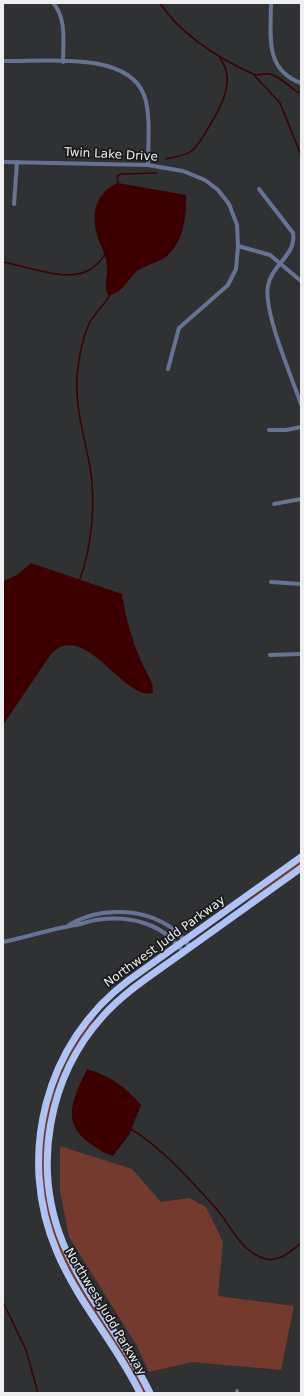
<!DOCTYPE html>
<html>
<head>
<meta charset="utf-8">
<style>
	body { margin:0 }
	#map { position:relative; width:304px; height:1396px; overflow:hidden; background:#303133; font-family:"DejaVu Sans",sans-serif }
	canvas { display:block }
	.frame { position:absolute; inset:0; border:4px solid #efeff1; pointer-events:none }
</style>
</head>
<body>
<div id="map">
<canvas width="304" height="1396"></canvas>
<div class="frame"></div>
</div>
<script>
const context = document.querySelector('canvas').getContext('2d');
context.lineJoin = 'round';
function fillPath(path, color) {
  context.fillStyle = color;
  context.fill(path, 'evenodd');
}
function trace(path, color, width, dash) {
  context.strokeStyle = color;
  context.lineWidth = width;
  context.lineCap = dash ? 'butt' : 'round';
  context.setLineDash(dash || []);
  context.stroke(path);
}
function write(font, color, halo, rows, align = 'center') {
  context.font = font + ' "DejaVu Sans",sans-serif';
  context.lineWidth = 3.5;
  context.setLineDash([]);
  context.textBaseline = 'middle';
  context.strokeStyle = halo;
  context.fillStyle = color;
  for (const [text, x, y, turn = 0] of rows) {
    context.save();
    context.translate(x, y);
    context.rotate((+turn || 0) * Math.PI / 180);
    context.textAlign = isNaN(turn) ? turn : align;
    if (halo) context.strokeText(text, 0, 0);
    context.fillText(text, 0, 0);
    context.restore();
  }
}
fillPath(new Path2D(`
	M301,861V865L248,903L247,901Z
	M93,1018L95,1019L64,1071L52,1103L45,1147L46,1189L53,1223L147,1393H143C127,1365 110,1337 93,1310C82,1292 70,1274 61,1255C24,1172 41,1089 93,1018Z
	M60,1146L132,1169L161,1202L189,1198L206,1207L223,1242L218,1296L294,1306L281,1370L192,1362L149,1372L137,1346L69,1237L60,1191Z`), '#743a2e');
fillPath(new Path2D(`
	M118,183L186,195C187,217 183,246 163,259C154,264 142,266 135,273C126,282 122,294 108,295C103,286 108,276 107,267C107,256 100,245 97,235C91,213 96,192 118,183Z
	M31,563L122,594C125,616 132,640 141,661C145,671 154,681 153,693C124,702 85,619 51,654L3,725V581L17,575Z
	M87,1069C110,1076 126,1087 141,1105L129,1135L113,1156C103,1153 97,1148 89,1143C59,1121 75,1095 87,1069Z`), '#3c0000');
trace(new Path2D(`
	M160,3C182,36 218,58 253,74C259,76 264,73 269,74C278,75 289,86 297,92H301
	M255,76L280,103L301,155
	M166,159C173,157 184,156 190,152C197,148 203,137 207,130C220,109 237,81 220,58
	M118,183L117,176L121,174L156,173
	M3,262C27,266 67,283 89,270C96,267 100,261 105,255
	M80,579C92,546 96,502 90,467C84,435 73,400 78,367C80,352 84,333 91,320C97,311 106,303 111,293
	M131,1129C161,1147 190,1180 214,1206C231,1224 239,1252 266,1259C280,1262 291,1251 301,1243
	M3,1302L26,1350L38,1393`), '#3c0000', 1.5);
trace(new Path2D(`
	M53,3C67,18 63,43 63,62
	M271,3C271,35 264,70 301,83
	M3,61C42,62 127,50 144,95C151,113 148,145 148,165
	M3,162L148,165L183,171L205,180L218,190L229,204L237,225L238,246L236,269L228,285L179,328L168,369
	M259,189L293,233C297,255 271,265 268,286C263,311 292,378 301,404
	M14,204L17,162
	M238,246L270,255L301,281
	M269,430H286L301,427
	M274,504L301,499
	M271,582L301,584
	M270,655L301,654
	M69,925C100,906 145,908 173,929C180,934 185,941 190,947
	M3,942C27,937 51,929 75,925C82,924 89,921 96,920C130,915 163,923 183,952
	M237,1393V1391`), '#667394', 4);
trace(new Path2D(`
	M140,1393C116,1344 78,1302 57,1252C16,1157 45,1042 129,980L301,857
	M150,1393C125,1341 85,1297 63,1243C32,1167 48,1077 103,1016C123,994 147,978 171,961C214,930 258,899 301,868`), '#aec2f4', 7);
write('12px', '#efeff1', '#18191a', [
	["Twin Lake Drive",111,155,3],
	["Northwest Judd Parkway",165,942,-36],
	["Northwest Judd Parkway",105,1312,59]
]);
</script>
</body>
</html>
